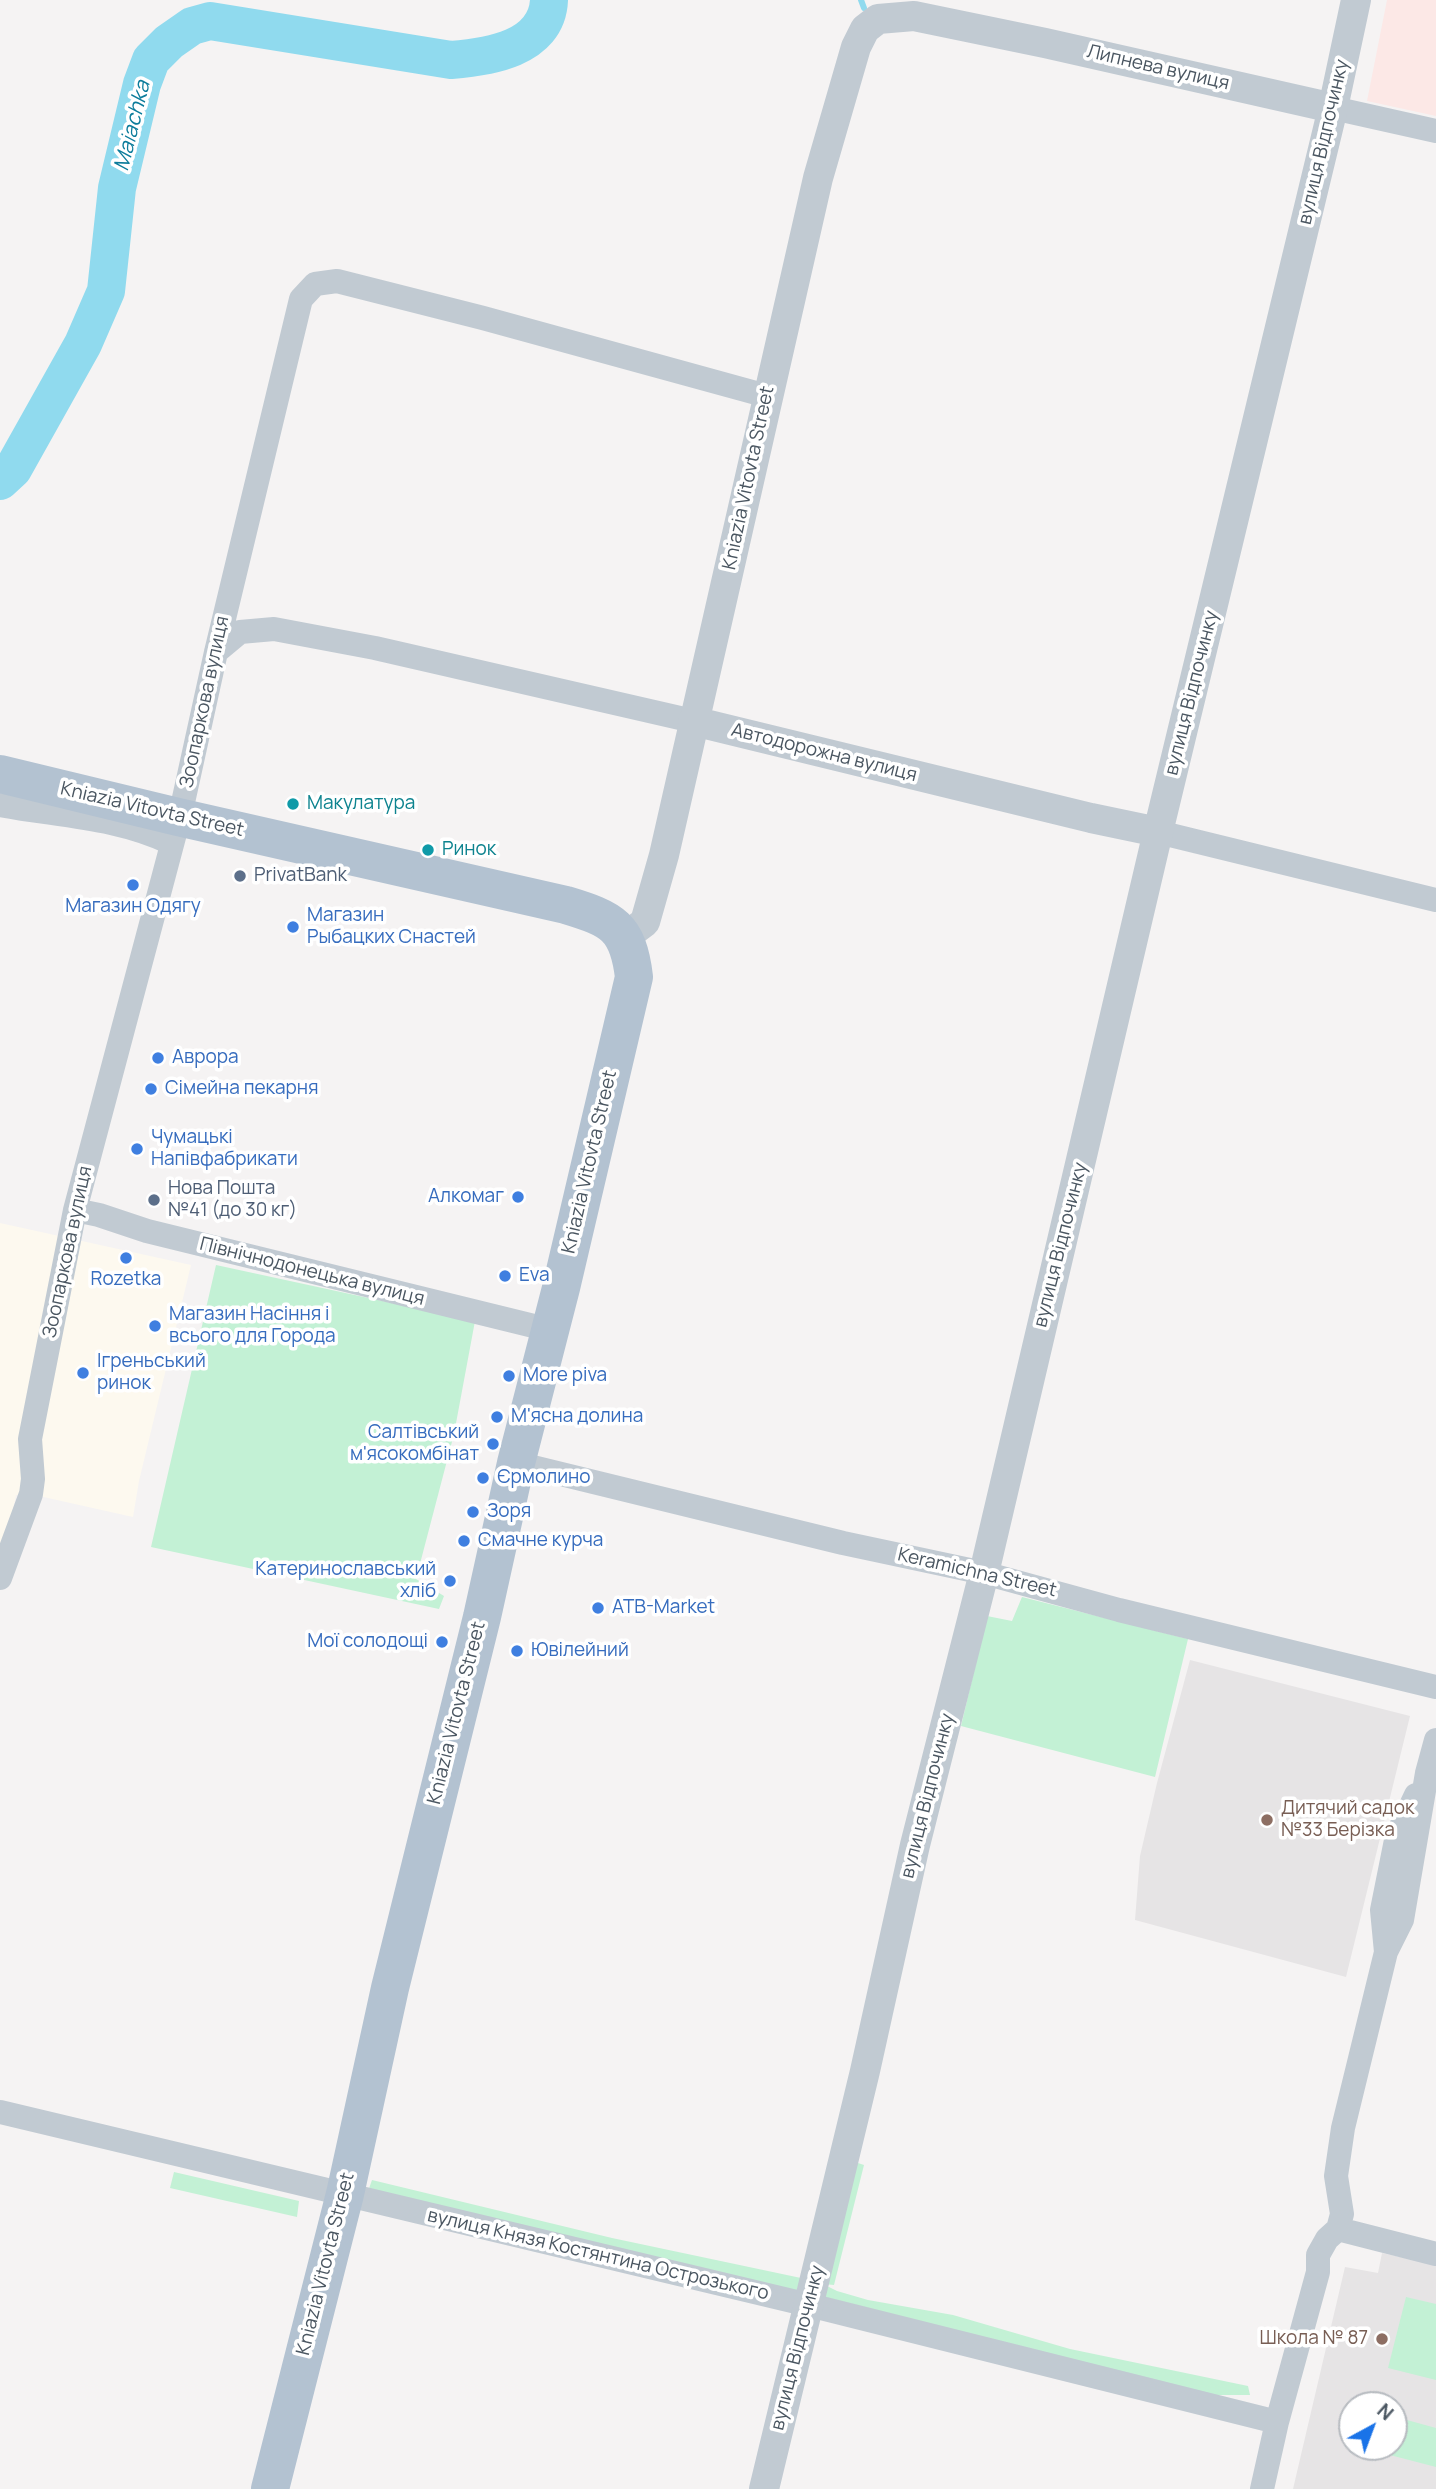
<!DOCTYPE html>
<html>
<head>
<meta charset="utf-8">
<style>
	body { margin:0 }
	#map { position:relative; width:1436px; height:2489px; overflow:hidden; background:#f5f3f3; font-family:Manrope,sans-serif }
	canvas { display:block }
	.north { position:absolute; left:1338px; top:2391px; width:70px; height:70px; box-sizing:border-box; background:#fff; border:2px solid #b7bbc0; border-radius:50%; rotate:41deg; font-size:19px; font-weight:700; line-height:28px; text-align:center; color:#4a5661 }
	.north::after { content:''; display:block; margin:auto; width:24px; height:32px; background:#1a73e8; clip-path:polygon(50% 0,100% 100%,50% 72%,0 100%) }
</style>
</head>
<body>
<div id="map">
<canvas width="1436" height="2489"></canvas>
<div class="north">N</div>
</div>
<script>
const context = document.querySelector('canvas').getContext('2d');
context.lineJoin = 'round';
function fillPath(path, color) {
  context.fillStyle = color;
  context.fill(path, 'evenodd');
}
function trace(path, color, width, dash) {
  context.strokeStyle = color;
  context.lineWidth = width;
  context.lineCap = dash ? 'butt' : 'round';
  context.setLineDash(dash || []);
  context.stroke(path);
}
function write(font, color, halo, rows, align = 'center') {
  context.font = font + ' Manrope,sans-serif';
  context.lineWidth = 7;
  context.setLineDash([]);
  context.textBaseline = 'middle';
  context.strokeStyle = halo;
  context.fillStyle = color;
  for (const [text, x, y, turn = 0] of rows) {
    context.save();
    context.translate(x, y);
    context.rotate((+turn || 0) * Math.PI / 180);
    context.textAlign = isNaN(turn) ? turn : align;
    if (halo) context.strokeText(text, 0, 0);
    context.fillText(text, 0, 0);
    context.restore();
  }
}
fillPath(new Path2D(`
	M0,1223L191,1265L139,1481L133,1517L30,1494L16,1495L0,1578Z`), '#fdf9ef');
fillPath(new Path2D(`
	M1190,1660L1410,1716L1346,1977L1135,1920L1140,1856L1157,1783Z
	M1382,2253L1436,2265V2489H1293L1345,2267L1378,2273ZM1352,2405H1394V2447H1352Z`), '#e6e4e5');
fillPath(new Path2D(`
	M1387,0H1436V116L1367,101Z`), '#fce8e6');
fillPath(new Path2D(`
	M216,1265L475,1321L454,1434L416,1579L444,1596L439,1609L151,1547Z
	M1022,1597L1188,1639L1155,1777L961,1726L987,1616L1012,1621Z
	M849,2160L864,2165L834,2285L823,2284L837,2291L868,2300L953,2315L1070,2349L1248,2386L1250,2395H1215L816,2300Z
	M174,2172L299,2201L297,2217L170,2188Z
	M372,2180L612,2238L801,2278L795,2295L366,2197Z
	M1406,2297L1436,2304V2380L1388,2368Z
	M1396,2417L1436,2428V2467L1386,2454L1388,2447H1394Z`), '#c3f1d5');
trace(new Path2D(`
	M861,0L864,8`), '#90daee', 6);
trace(new Path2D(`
	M0,481L13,469L83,344L106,291L117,188L142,84L151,60L169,42L192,26L210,21L451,60C488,57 547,49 549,0`), '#90daee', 38);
trace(new Path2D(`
	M1333,108L1436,131
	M216,652L240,632L274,629L375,648L693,721
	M0,805C58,816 117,817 171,843
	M1158,832L1436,900
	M75,1210L99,1215L147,1231L550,1330
	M516,1463L843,1543L984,1573L1119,1610L1436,1687
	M0,1578L31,1494L33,1479L30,1439L75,1210L182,807L216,652L301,299L315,284L337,281L483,318L767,396
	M1386,1952L1382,1910L1397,1835L1416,1795
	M0,2112L809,2305L1277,2422
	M1338,2229L1436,2254
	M1262,2489L1277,2422L1318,2272V2255L1327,2239L1338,2229L1342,2214L1336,2176L1343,2128L1386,1952L1402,1920L1427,1773L1436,1740`), '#c1cad2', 24);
trace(new Path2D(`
	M693,721L1091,818L1158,832
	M625,937L645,922L664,855L818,178L856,47L865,29L878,19L914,16L1045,43L1333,108
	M764,2489L865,2071L915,1845L984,1573L1158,832L1333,108L1356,0`), '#c1cad2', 30);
trace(new Path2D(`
	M0,774L178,817L566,905C612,919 628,926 634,977L561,1288L516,1463L482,1617L390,1988L345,2194L270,2489`), '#b3c2d1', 38);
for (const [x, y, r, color] of [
	[293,804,7,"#0f9aa8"],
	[428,850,7,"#0f9aa8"],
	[240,876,7,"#5c6f8a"],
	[133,885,7,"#3f7fe0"],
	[293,927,7,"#3f7fe0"],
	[158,1058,7,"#3f7fe0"],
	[151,1089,7,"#3f7fe0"],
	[137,1149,7,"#3f7fe0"],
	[518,1197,7,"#3f7fe0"],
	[154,1200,7,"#5c6f8a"],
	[126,1258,7,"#3f7fe0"],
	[505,1276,7,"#3f7fe0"],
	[155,1326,7,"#3f7fe0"],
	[83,1373,7,"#3f7fe0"],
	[509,1376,7,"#3f7fe0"],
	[497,1417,7,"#3f7fe0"],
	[493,1444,7,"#3f7fe0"],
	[483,1478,7,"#3f7fe0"],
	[473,1512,7,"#3f7fe0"],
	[464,1541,7,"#3f7fe0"],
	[450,1581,7,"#3f7fe0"],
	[598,1608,7,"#3f7fe0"],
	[442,1642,7,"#3f7fe0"],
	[517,1651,7,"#3f7fe0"],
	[1267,1820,7,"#8d6e63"],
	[1382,2339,7,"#8d6e63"]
]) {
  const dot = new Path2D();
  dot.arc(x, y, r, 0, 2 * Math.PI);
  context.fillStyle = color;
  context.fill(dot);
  trace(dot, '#fff', 2.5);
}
write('19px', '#4a5661', '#fff', [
	["Липнева вулиця",1158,68,13],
	["вулиця Відпочинку",1324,142,-77],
	["Kniazia Vitovta Street",749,478,-78],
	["вулиця Відпочинку",1192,693,-76],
	["Зоопаркова вулиця",205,702,-78],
	["Автодорожна вулиця",824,753,14],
	["Kniazia Vitovta Street",152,810,13],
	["Kniazia Vitovta Street",590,1162,-77],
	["вулиця Відпочинку",1061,1245,-76],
	["Зоопаркова вулиця",68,1252,-78],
	["Північнодонецька вулиця",312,1272,14],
	["Keramichna Street",977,1573,13],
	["Kniazia Vitovta Street",457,1713,-76],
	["вулиця Відпочинку",928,1796,-76],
	["вулиця Князя Костянтина Острозького",598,2255,13],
	["Kniazia Vitovta Street",326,2264,-76],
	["вулиця Відпочинку",798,2348,-76]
]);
write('19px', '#0d838f', '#fff', [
	["Макулатура",307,804],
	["Ринок",442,850]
], 'left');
write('19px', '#4e5e75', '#fff', [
	["PrivatBank",254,876],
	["Нова Пошта",168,1189],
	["№41 (до 30 кг)",168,1211]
], 'left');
write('19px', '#366cbe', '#fff', [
	["Магазин Одягу",133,907,"center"],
	["Магазин",307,916],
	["Рыбацких Снастей",307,938],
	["Аврора",172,1058],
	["Сімейна пекарня",165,1089],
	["Чумацькі",151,1138],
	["Напівфабрикати",151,1160],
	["Алкомаг",504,1197,"right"],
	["Eva",519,1276],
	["Rozetka",126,1280,"center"],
	["Магазин Насіння і",169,1315],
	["всього для Города",169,1337],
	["Ігреньський",97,1362],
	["ринок",97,1384],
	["More piva",523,1376],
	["М'ясна долина",511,1417],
	["Салтівський",479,1433,"right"],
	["м'ясокомбінат",479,1455,"right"],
	["Єрмолино",497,1478],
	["Зоря",487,1512],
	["Смачне курча",478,1541],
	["Катеринославський",436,1570,"right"],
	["хліб",436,1592,"right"],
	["ATB-Market",612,1608],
	["Мої солодощі",428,1642,"right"],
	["Ювілейний",531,1651]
], 'left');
write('19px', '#785e54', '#fff', [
	["Дитячий садок",1281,1809],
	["№33 Берізка",1281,1831],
	["Школа № 87",1368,2339,"right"]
], 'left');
write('italic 21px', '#0c7c9b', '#fff', [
	["Maiachka",133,126,-76]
]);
</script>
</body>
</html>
